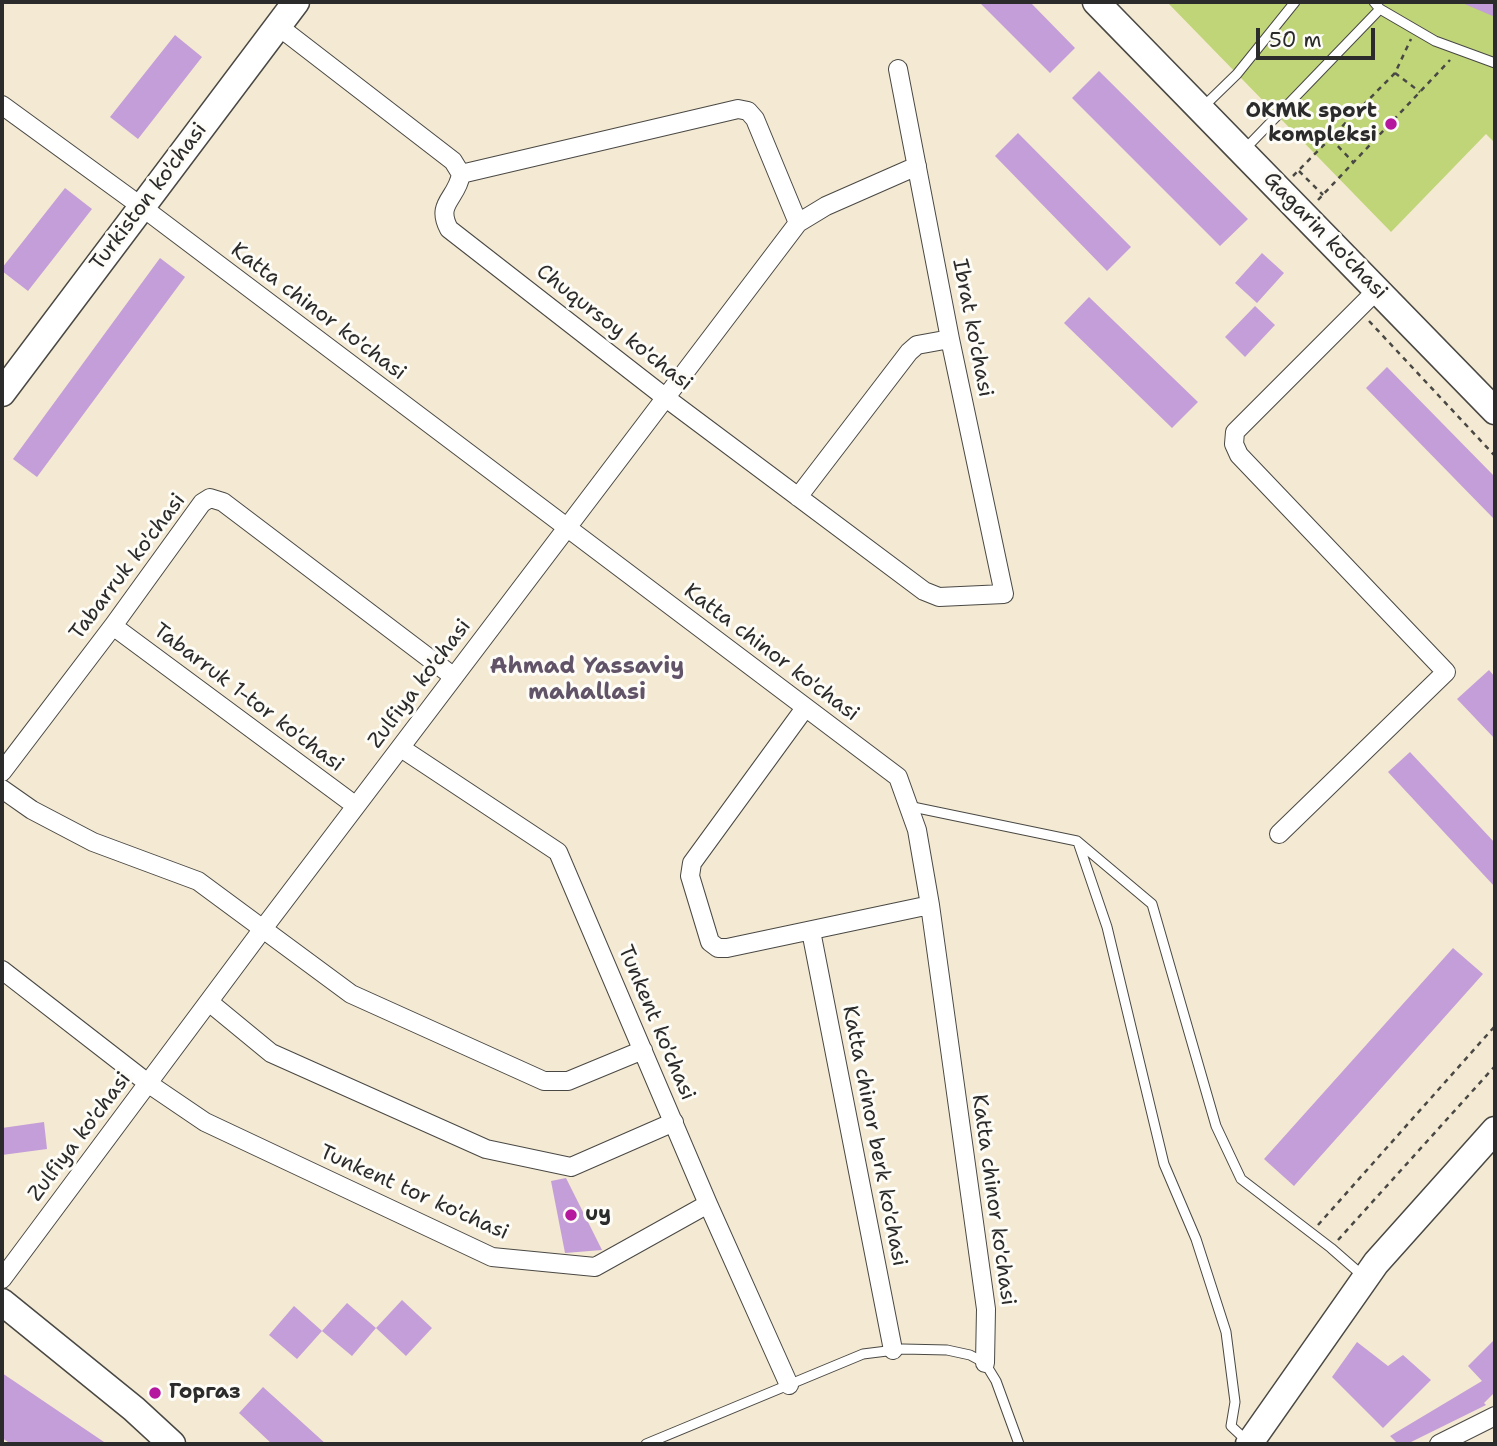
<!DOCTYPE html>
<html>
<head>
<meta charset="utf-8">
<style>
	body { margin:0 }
	#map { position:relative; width:1497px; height:1446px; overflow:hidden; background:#f4e9d2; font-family:"Shantell Sans",sans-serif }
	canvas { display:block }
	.frame { position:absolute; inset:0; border:4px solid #2b2b2b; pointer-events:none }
	.scale { position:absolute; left:1256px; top:28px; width:119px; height:32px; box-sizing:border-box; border:4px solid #2b2b2b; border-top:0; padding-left:9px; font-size:21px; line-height:24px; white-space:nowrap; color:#2b2b2b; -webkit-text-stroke:5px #fdfcf7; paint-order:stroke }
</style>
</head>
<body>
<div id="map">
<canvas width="1497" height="1446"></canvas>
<div class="frame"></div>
<div class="scale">50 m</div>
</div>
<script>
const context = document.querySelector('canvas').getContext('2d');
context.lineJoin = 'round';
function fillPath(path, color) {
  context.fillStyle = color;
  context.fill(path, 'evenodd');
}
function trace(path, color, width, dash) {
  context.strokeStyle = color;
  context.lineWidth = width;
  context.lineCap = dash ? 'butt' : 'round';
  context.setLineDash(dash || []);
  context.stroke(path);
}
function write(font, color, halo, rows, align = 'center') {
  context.font = font + ' "Shantell Sans",sans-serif';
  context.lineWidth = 6;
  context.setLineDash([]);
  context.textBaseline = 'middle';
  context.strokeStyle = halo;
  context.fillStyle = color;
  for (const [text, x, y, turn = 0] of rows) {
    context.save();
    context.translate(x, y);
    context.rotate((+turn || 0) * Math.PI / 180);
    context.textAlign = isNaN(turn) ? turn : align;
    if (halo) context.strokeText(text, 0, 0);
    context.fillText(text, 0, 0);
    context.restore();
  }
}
fillPath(new Path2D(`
	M1167,2H1495V143L1486,134L1391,232Z`), '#bfd578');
fillPath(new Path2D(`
	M979,2H1030L1075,48L1050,73Z
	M1460,2H1495V17Z
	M175,35L202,57L138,139L110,117Z
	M1099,71L1248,219L1220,246L1072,98Z
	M1018,133L1131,247L1107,271L995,156Z
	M65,188L92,209L28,291L2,271V268Z
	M1262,253L1284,273L1257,303L1235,283Z
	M160,258L185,277L37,477L13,459Z
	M1089,297L1198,402L1172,428L1064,323Z
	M1255,306L1275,325L1245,357L1225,337Z
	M1387,367L1495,477V520L1366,388Z
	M1489,670L1495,677V739L1457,699Z
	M1410,752L1495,843V887L1388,772Z
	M1453,948L1483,974L1294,1186L1264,1159Z
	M44,1122L47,1149L2,1155V1128Z
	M566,1178L602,1250L565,1253L551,1181Z
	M402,1300L432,1328L406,1356L376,1328Z
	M347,1303L376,1328L352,1356L322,1331Z
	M294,1306L322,1331L297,1359L269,1335Z
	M1495,1339V1394L1494,1393L1484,1403L1486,1405L1407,1444H1398L1390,1436L1482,1381L1468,1366Z
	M1357,1342L1388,1366L1403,1355L1431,1380L1383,1428L1332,1377Z
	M2,1373L107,1444H11L2,1438Z
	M263,1387L326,1444H272L239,1413Z`), '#c49ed8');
const lane = new Path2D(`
	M1374,2L1380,9L1435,41L1495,63
	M1202,108L1237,74L1295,2
	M1245,149L1380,9
	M908,806L1077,841L1152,904L1216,1126L1241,1179L1331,1248L1363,1276
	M1078,842L1107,927L1164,1164L1196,1239L1226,1332L1235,1402L1231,1426L1248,1442
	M646,1444L863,1354L903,1349L947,1350L970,1355L985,1363L996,1381L1019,1444`);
const street = new Path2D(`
	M278,26L453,161L461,174C457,199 435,203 449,229L666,398L924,591L939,597L1004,594L950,339L898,69
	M2,105L142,207L898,777L917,830L930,905L986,1309L985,1363
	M461,174L738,109L748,111L755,119L798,223
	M798,497L909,352L917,345L950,339
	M113,626L356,806
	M805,708L692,863L690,876L710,942L718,948H727L930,905
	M401,748L558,852L708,1204L789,1385
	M2,772L113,626L202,503L210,498L223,502L454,677
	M2,789L32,810L93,842L198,881L351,994L544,1081H568L643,1050
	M1279,834L1446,672L1239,455L1234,444L1235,432L1377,290
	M811,931L893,1350
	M2,970L149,1084L205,1122L492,1257L595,1267L708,1204
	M209,1002L271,1053L486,1149L571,1167L674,1122
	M2,1279L262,930L798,223L826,206L917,166
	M1439,1444L1495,1416`);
const secondary = new Path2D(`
	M1096,2L1495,411
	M2,393L296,2
	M2,1302L134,1409L172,1444
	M1249,1444L1376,1263L1495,1130`);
trace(lane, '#494844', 11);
trace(street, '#494844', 20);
trace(secondary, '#494844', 29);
trace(new Path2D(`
	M1395,73L1420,92
	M1331,139L1353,162
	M1299,171L1323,195
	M1293,176L1395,73L1411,39
	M1318,200L1450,60
	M1369,321L1495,456
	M1318,1225L1495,1026
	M1338,1240L1495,1066`), '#494844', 2.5, [5, 5]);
trace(lane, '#fff', 9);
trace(street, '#fff', 18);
trace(secondary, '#fff', 26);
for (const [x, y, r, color] of [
	[1391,124,7,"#b5179e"],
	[571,1215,7,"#b5179e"],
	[155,1393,7,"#b5179e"]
]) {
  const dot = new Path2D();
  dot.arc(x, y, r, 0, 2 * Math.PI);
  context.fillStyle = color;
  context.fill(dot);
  trace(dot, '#fdfcf7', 2.5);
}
write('bold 21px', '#2b2b2b', '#fdfcf7', [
	["OKMK sport",1377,112,"right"],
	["kompleksi",1377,136,"right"],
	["uy",585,1215],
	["Горгаз",169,1393]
], 'left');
write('21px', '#2b2b2b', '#fdfcf7', [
	["Turkiston ko'chasi",149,197,-53],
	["Gagarin ko'chasi",1325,236,46],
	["Katta chinor ko'chasi",318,312,37],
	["Chuqursoy ko'chasi",614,328,38],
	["Ibrat ko'chasi",972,328,79],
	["Tabarruk ko'chasi",128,567,-53],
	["Katta chinor ko'chasi",771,653,37],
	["Zulfiya ko'chasi",420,684,-53],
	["Tabarruk 1-tor ko'chasi",248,698,37],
	["Tunkent ko'chasi",656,1023,67],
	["Katta chinor berk ko'chasi",874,1136,79],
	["Zulfiya ko'chasi",80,1137,-53],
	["Tunkent tor ko'chasi",414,1193,24],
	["Katta chinor ko'chasi",993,1200,82]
]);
write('bold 23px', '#615368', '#fdfcf7', [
	["Ahmad Yassaviy",587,667],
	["mahallasi",587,693]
]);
</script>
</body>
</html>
